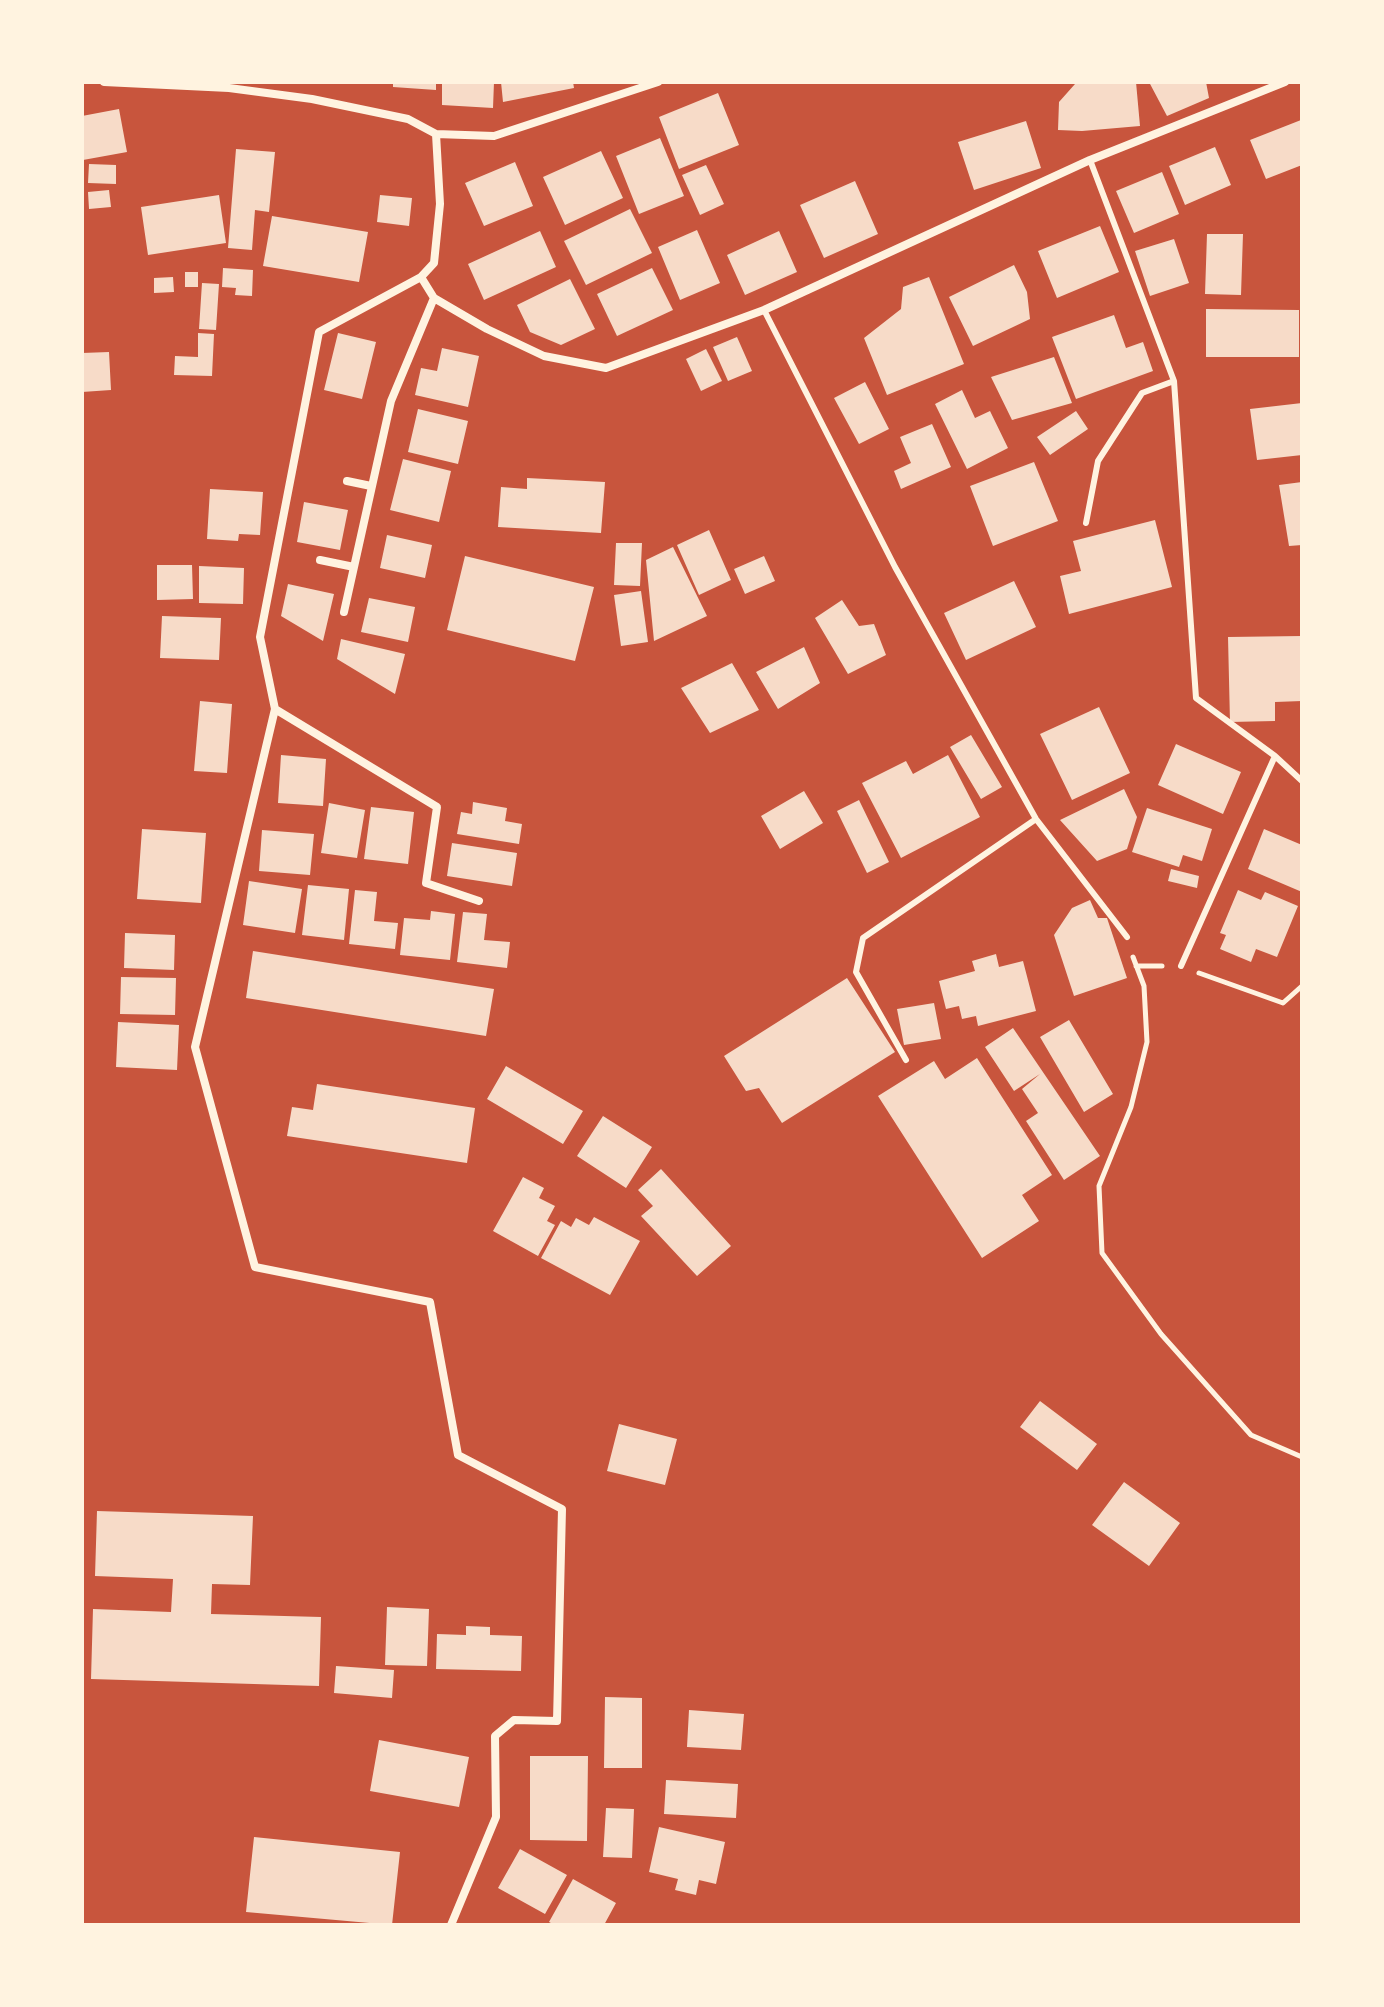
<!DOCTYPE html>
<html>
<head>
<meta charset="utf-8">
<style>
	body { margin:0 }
	#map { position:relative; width:1384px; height:2007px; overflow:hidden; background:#c8553d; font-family:Figtree,sans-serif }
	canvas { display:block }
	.frame { position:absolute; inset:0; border:84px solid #fff3e0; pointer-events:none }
</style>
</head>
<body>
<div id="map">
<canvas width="1384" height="2007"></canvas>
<div class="frame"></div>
</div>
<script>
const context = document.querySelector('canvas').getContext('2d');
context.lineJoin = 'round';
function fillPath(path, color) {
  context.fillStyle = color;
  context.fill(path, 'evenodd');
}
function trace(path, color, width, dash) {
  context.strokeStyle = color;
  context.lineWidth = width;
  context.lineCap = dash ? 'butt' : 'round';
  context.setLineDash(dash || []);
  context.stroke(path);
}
fillPath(new Path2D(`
	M393,82H436V90L393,87Z
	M442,82H494L493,108L442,105Z
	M501,82H573L574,88L503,102Z
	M1100,82H1136L1140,126L1082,131L1058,130L1059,102L1075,84Z
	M1149,82H1206L1209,98L1167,116Z
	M718,93L739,145L679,169L659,117Z
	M119,109L127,152L83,160L82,116Z
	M1301,120L1302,165L1266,179L1250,140Z
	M1026,121L1041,168L974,190L958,142Z
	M660,138L684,196L639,214L616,156Z
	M1215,147L1231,185L1185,205L1169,166Z
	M236,149L275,152L269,212L255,210L252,250L228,248Z
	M601,151L623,198L565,225L543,177Z
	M515,162L533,206L484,226L465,183Z
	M89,164L116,165V184L88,183Z
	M706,165L724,204L700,215L682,175Z
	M1162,172L1179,214L1134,233L1116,191Z
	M855,181L878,234L824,258L800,205Z
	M109,190L111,207L89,209L88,192Z
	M219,195L226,243L148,255L141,207Z
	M380,195L412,198L409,226L377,222Z
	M630,209L652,253L586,285L564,241Z
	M272,216L368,232L359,282L263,266Z
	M1100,226L1119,272L1057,298L1038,251Z
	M697,230L720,283L680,300L658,247Z
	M540,231L556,267L484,300L468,264Z
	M779,231L797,272L745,295L727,255Z
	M1207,234H1243L1241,295L1205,294Z
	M1174,239L1189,283L1150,296L1135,251Z
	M1014,265L1027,292L1030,319L973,346L949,297Z
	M223,268L253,270L252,296L235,295L236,288L222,287Z
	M652,268L673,310L617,336L597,294Z
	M185,272H198V287H185Z
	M173,277L174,292L154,293V278Z
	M929,277L964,364L887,395L864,338L901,309L903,287Z
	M570,279L595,329L561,345L530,332L517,305Z
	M202,283L219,284L216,330L199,329Z
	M1206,309L1299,310V357H1206Z
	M1114,315L1126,348L1143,342L1153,371L1076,399L1052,337Z
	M198,333L214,334L212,376L174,375L175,356L198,357Z
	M338,333L376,342L362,399L324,390Z
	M737,337L752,371L728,381L713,347Z
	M442,348L479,356L468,407L415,395L421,368L437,371Z
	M706,349L722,381L701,391L686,359Z
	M109,352L111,390L82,392V353Z
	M1054,357L1072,403L1012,420L991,377Z
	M865,382L889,429L859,444L834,398Z
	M962,390L975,418L990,411L1008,448L967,469L935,404Z
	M1302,403V455L1257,460L1250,409Z
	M418,409L468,421L458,464L408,452Z
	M1076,411L1088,429L1050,455L1037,437Z
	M932,424L951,467L901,489L894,471L911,463L900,437Z
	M403,459L451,471L439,522L390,510Z
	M1034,462L1058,521L993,546L970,486Z
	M527,478L605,482L601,533L498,527L501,487L527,489Z
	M1302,482V545L1289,546L1279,485Z
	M210,489L263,492L260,535L239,534L238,541L207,539Z
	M304,502L348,510L340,550L297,542Z
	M1155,520L1172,587L1069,614L1060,576L1081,571L1073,541Z
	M709,530L731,580L699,595L677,545Z
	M387,535L432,545L425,578L380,568Z
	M616,543H642L640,586L614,585Z
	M673,547L707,616L654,641L646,560Z
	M465,556L594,587L575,661L447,630Z
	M764,556L775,581L745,594L734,569Z
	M157,565H192L193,599L157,600Z
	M199,566L244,568L243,604L199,603Z
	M1014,581L1036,627L966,660L944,613Z
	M288,584L334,594L323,641L281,616Z
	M641,591L648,642L621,646L614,595Z
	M369,598L415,607L408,642L361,632Z
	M842,600L859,626L874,624L886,655L848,674L815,618Z
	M162,616L221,618L219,660L160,658Z
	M1302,636V701L1275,702V721L1230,722L1228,637Z
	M341,639L405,654L395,694L337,659Z
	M804,647L820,683L778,709L756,672Z
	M732,663L759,710L710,733L681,688Z
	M200,701L232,704L227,773L194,771Z
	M1099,707L1130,773L1072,800L1040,734Z
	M971,735L1002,787L981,799L950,747Z
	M1176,744L1241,772L1223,814L1158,785Z
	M281,755L326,759L323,806L278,803Z
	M948,755L980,817L901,858L862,783L906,761L913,774Z
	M1124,789L1137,817L1127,849L1097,861L1060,820Z
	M804,791L823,823L780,849L761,816Z
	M859,800L889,862L867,873L837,811Z
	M473,802L507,808L505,821L522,824L519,844L457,834L461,812L472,814Z
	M329,803L365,810L357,858L321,853Z
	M371,807L414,812L408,864L364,859Z
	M1147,808L1212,829L1202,861L1183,855L1179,867L1132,852Z
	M142,829L206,833L201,903L137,899Z
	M1264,829L1302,845V892L1248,869Z
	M262,830L314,834L310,875L259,871Z
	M452,843L517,853L512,886L447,876Z
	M1171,869L1199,876L1197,888L1168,881Z
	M249,881L302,889L295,933L243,925Z
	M308,885L349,889L344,940L302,935Z
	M355,890L377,892L374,921L398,923L395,949L349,944Z
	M1238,890L1261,900L1265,892L1298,906L1277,957L1256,949L1251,962L1220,949L1226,935L1220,933Z
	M1090,900L1098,918H1107L1127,978L1074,996L1054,935L1072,908Z
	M431,911L455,914L450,960L400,955L404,918L430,920Z
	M463,912L487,914L484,940L510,942L507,968L457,962Z
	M125,933L175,935L174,970L124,968Z
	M253,951L494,989L486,1036L246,998Z
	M996,954L999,967L1023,961L1036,1011L978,1026L976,1016L962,1019L959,1006L946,1009L939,981L975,971L972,961Z
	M121,977L176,978L175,1015L120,1014Z
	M847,978L895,1052L782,1123L759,1088L746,1091L724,1056Z
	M934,1003L941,1039L904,1045L897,1009Z
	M1069,1020L1113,1094L1084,1112L1040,1037Z
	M118,1022L179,1025L177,1070L116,1067Z
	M1013,1028L1100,1156L1064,1180L1026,1121L1038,1113L1022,1089L1040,1074L1014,1091L985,1047Z
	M977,1058L1052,1175L1022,1195L1039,1221L982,1258L878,1096L934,1061L945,1079Z
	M506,1066L583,1111L563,1144L487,1099Z
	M317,1084L475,1108L467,1163L287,1136L292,1107L313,1110Z
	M603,1116L652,1147L626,1188L577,1156Z
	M661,1169L731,1246L697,1276L641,1216L653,1206L638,1190Z
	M523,1177L544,1188L539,1198L555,1206L547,1221L555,1225L538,1256L493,1231Z
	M594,1217L640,1241L610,1295L541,1258L561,1221L571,1227L576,1218L589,1225Z
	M1040,1401L1097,1444L1077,1470L1020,1427Z
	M619,1424L677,1439L665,1485L607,1471Z
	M1124,1482L1180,1523L1149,1566L1092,1525Z
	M97,1511L253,1516L250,1585L212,1584L211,1614L321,1617L319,1686L91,1679L93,1609L171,1612L173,1579L95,1576Z
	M387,1607L429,1609L427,1666L385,1665Z
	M466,1626L490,1627V1635L522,1636L521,1671L436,1669L437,1634L466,1635Z
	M336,1666L394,1670L392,1698L334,1693Z
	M605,1697L642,1698V1768H604Z
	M689,1710L744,1714L741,1750L687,1747Z
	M379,1740L469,1757L459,1807L370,1791Z
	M530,1756H588L587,1841L530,1840Z
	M666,1780L738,1784L736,1818L664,1814Z
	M606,1808L634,1809L632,1858L603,1857Z
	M659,1827L725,1842L716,1884L699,1880L696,1895L675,1890L678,1879L649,1872Z
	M254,1837L400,1852L392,1925L246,1912Z
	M520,1849L567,1875L545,1914L498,1888Z
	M573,1879L616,1903L604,1925H555L549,1922Z`), '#f7dbc8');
trace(new Path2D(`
	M1133,957L1144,986L1147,1042L1131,1107L1099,1186L1102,1253L1161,1334L1251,1435L1302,1457
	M1136,966H1162
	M1199,973L1283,1003L1302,986`), '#fff3e0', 5);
trace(new Path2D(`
	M1090,160L1174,381L1196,698L1275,756L1302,781
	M764,310L895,567L1036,819L1127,937
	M1086,523L1098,461L1142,393L1174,381
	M1181,966L1275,756
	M906,1060L856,972L863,938L1036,819`), '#fff3e0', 6);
trace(new Path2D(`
	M104,82L229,88L312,99L408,119L436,134L494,136L658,82
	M436,134L440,204L434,263L421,277L434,298L487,329L544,356L606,368L764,310L1090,160L1285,82
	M421,277L319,332L260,637L275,709L195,1047L255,1267L430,1302L458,1455L562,1509L557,1721L514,1720L495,1736L496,1817L451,1925
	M347,481L371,486
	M320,560L354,567
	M344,612L391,401L434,298
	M275,709L437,807L426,883L479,901`), '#fff3e0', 8);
</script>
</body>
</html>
